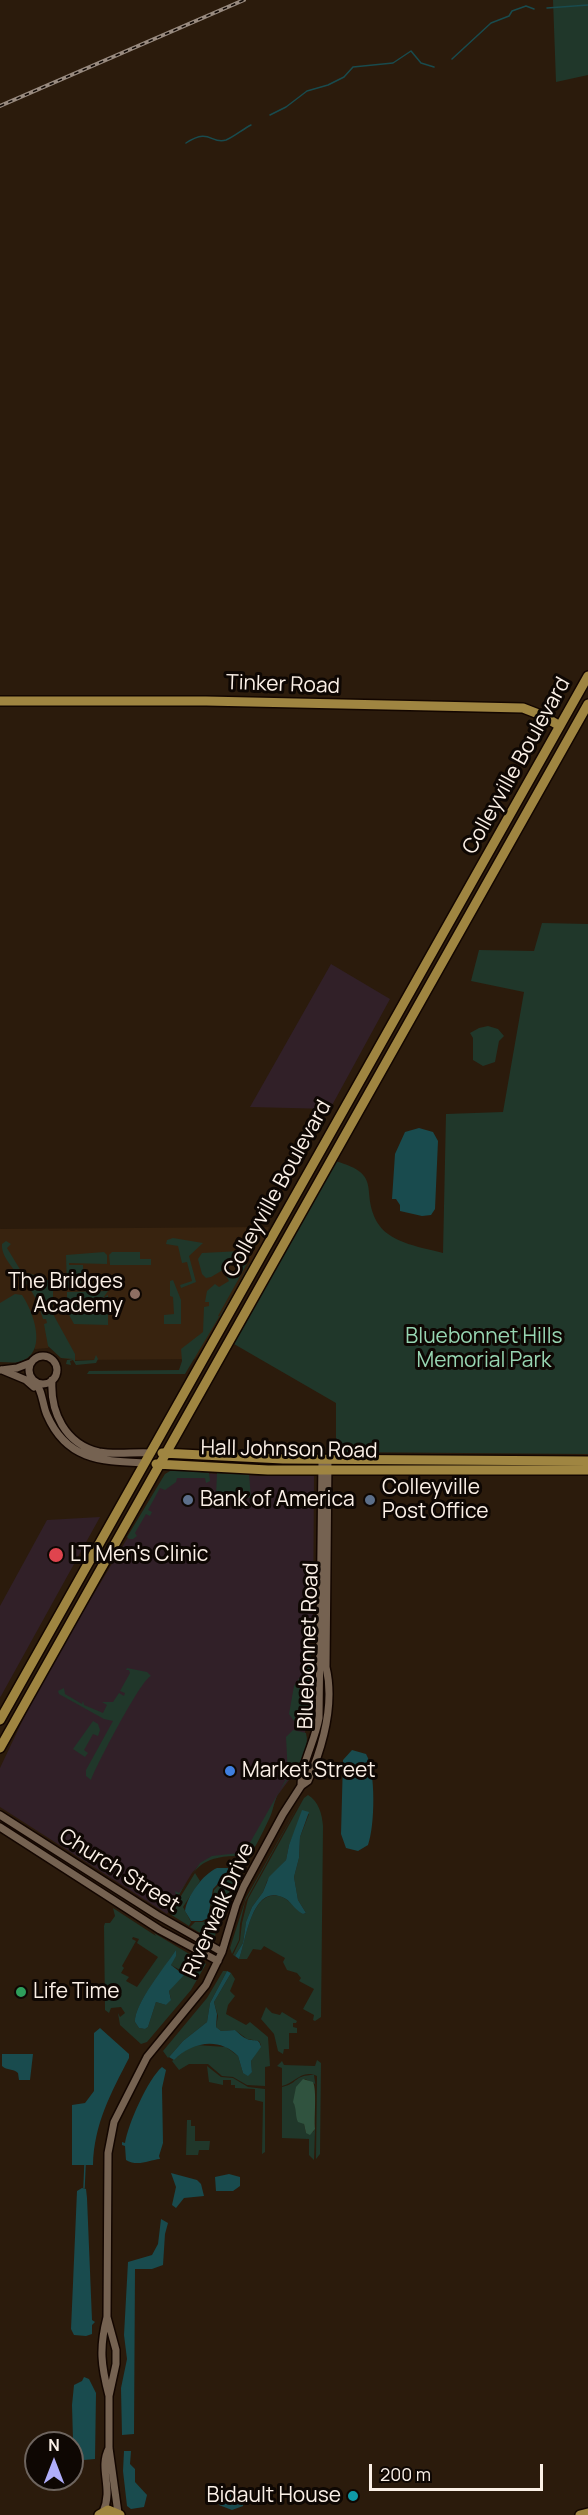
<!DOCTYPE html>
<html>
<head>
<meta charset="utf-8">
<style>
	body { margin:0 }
	#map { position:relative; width:588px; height:2515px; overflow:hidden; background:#2b1b0c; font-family:Manrope,sans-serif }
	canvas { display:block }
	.north { position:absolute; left:24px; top:2431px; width:60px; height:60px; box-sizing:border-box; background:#0e0703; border:2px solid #6d645e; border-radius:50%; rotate:0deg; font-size:16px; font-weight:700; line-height:24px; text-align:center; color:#fbf0e7 }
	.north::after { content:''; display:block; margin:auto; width:21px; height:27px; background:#b0aefa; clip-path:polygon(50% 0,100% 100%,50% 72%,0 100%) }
	.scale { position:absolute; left:369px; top:2464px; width:174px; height:27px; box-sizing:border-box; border:3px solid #fbf0e7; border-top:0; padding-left:8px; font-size:18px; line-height:21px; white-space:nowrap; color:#fbf0e7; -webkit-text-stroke:4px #0e0703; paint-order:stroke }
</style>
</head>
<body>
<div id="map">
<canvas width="588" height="2515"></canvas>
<div class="north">N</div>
<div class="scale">200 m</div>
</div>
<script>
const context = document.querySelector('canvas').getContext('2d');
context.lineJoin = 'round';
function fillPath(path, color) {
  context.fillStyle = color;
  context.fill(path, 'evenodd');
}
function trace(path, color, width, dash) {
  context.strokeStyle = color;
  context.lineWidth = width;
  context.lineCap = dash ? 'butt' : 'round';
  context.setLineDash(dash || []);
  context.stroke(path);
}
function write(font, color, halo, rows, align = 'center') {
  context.font = font + ' Manrope,sans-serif';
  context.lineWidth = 6;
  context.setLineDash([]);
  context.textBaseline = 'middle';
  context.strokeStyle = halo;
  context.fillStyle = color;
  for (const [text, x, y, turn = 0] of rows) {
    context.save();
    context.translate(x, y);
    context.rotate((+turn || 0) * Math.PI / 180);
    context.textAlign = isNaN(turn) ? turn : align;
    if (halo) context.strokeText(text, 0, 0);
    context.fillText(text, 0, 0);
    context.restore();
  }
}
fillPath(new Path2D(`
	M331,964L390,999L330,1109L250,1107Z
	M177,1472L266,1476L314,1475L313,1633L310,1637V1720L307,1724L305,1732L307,1739L292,1776L277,1796L269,1819L245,1865L233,1855L217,1857L200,1864L192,1873L167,1914L0,1807V1768L36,1692L69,1635L160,1484Z
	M100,1517L1,1696L0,1697V1606L47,1520Z`), '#312028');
fillPath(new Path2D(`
	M269,1227L255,1262L224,1320L195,1359L74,1360L61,1358L49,1346L48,1348L35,1349V1346L31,1355L23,1361L0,1362V1229Z`), '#38230f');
fillPath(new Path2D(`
	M553,0H588V75L556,82Z
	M542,923L588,924V1454L336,1452V1403L234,1344L335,1161C386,1175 358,1192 379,1225C391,1243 424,1248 443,1253L446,1114L503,1112L524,992L471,981L479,950L534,951Z
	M488,1026L498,1029L504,1036L499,1041L495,1062L483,1066L473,1060V1038L470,1033L479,1028Z
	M173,1238L203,1243L189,1256L196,1282L181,1288L180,1285L192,1281L187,1262L182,1263L178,1246L166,1244L167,1240Z
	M6,1241L11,1244L7,1248L24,1276L28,1273L34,1275V1280H51L53,1275V1282L50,1286H53V1314L75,1354V1361L94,1360L96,1355L98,1359L96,1363L76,1365L73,1360L70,1361L71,1365L66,1364L67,1360L74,1359L61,1358L48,1346L44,1324L47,1323L46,1319H43C40,1310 37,1300 32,1292C25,1279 0,1260 2,1244Z
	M241,1251L244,1254L243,1258L211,1277L206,1278L202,1274L198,1259L202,1253Z
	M104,1252L107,1255V1264L69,1263V1265H83L84,1287L67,1288L66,1255Z
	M112,1252H140V1259H151V1265H110L109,1255Z
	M248,1262L218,1316L220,1317L250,1263V1265L185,1374H87L89,1371L179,1370L182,1361L181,1349L203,1332L204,1307L209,1306V1302H205L207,1291L215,1284L219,1287L229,1281L226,1276Z
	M173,1280L181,1300V1324H164V1315L174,1314L173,1297L170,1296V1281Z
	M108,1291L103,1298L108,1295V1325L74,1324L67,1311V1292Z
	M15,1294L22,1295C33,1311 47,1349 24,1360C17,1364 8,1362 0,1362V1303Z
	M180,1470L209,1473L210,1481L206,1483L205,1478H177L176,1482L165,1490L160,1488L148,1510L152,1512L150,1516L146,1514L135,1533L137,1536L133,1539H129L127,1537L165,1474L170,1471Z
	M217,1473L249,1474L251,1498L238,1495L220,1494L219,1497L216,1496Z
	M311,1645V1710L310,1720L307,1724L294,1721L289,1714L294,1686L306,1668V1648Z
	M127,1668L147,1672L151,1676C141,1679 95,1768 91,1780L86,1776V1770L113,1721L104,1719L59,1694L58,1691L64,1688L65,1694L82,1704L83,1701L84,1705L103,1713L107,1705L102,1702H113L119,1693L124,1696L125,1693L120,1691L130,1673L129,1670H126Z
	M93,1721L98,1724L100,1730L98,1736L93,1734L84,1750L88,1753L85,1757L73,1749Z
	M293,1730L306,1733C312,1757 286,1777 277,1796C273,1804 273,1812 269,1819C262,1835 253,1850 245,1865L235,1856C201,1857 195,1868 179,1895L176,1894L175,1891L179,1893L200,1863L212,1856L239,1853L251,1841L288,1776L286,1737Z
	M304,1795L245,1902L240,1924L239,1940L232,1954L230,1948L246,1898Z
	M308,1795C319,1802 322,1814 323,1826L321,2017L315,2021L313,2020L314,2015L303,2009L314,1989L299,1981L301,1978L297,1973L287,1970L283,1962L285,1958L264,1946L261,1950L253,1949L247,1959H239C246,1941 251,1886 282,1897C290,1900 295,1909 303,1914L306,1913L298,1900L294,1877L299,1858L300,1837L309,1814L301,1817L289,1845L286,1860L267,1881L263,1892L252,1907L246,1922L243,1943L235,1956L233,1955L240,1940L242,1923L248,1899L304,1798Z
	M195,1873L200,1881L183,1907L191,1922L189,1926L170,1914Z
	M228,1876L236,1882L222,1903L219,1915L211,1910L214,1890Z
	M113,1908L156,1936L154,1933L206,1964L191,1990L147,2042L141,2044L120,2025L118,2013L120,2017L125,2013L121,2007L111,2008L109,2013L105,2010L104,1926L105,1923H110L115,1916ZM133,1937L139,1939L137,1943L158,1957L137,1987L126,1981L129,1977L121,1973L124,1968L122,1966L136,1941L132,1939ZM176,1950L171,1965L182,1971L169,1991L171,1999L166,2005L156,2002L148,2027L145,2029L139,2028L135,2022C134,2004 166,1966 176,1950Z
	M211,1912L219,1917L214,1941L190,1927L195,1922H203L209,1919Z
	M223,1971H227L210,2003L207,2022L183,2041L168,2058L163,2051L207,1998Z
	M231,1973L235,1979L230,1991L235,1996L228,2005L226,2014L246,2025L250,2022L268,2037L270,2066L265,2067V2086L247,2085L233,2077L222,2076L208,2064H189L179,2070L172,2061L188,2048L196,2045L226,2047L238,2056L243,2073L252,2072L251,2061L261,2045L259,2041L247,2039L235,2030L221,2031L216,2027L218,2016L214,2002Z
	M266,2007L272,2013L280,2015L282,2012L297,2021L296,2023H293V2027L297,2028V2033H289V2049H284L283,2054L278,2051L274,2034L261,2019Z
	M282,2061L284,2065L315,2066L317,2060L321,2063L320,2154L316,2159L317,2076C301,2069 296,2083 282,2086V2068L277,2066Z
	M207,2066L221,2077L233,2078L248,2087L265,2089V2152L262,2154L263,2102L255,2100V2089L235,2088V2085H231V2080H223V2085L209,2082Z
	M314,2075L316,2089L315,2084L305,2079L296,2090L294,2104L297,2108V2116L304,2124L306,2133L313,2132L315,2129L314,2160L309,2155V2139L282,2138V2087C298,2084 293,2075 314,2075Z
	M187,2120H191V2126H195V2141H210L209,2150H199L198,2155H186Z`), '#20372a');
fillPath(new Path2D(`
	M303,2079L313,2082C317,2090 314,2117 315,2129L310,2135L306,2133L304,2124L298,2122C295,2116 297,2109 293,2102L296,2087Z`), '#30533f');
fillPath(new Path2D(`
	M419,1128L433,1132L438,1141L435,1209L431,1215L422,1216L400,1211V1205L396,1199H392L395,1154L405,1132Z
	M352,1750L366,1754C376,1771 375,1826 368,1845L358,1851L346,1848L341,1834L343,1760Z
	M302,1810L309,1812L300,1837L299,1858L294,1877L298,1900L306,1913L303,1914C294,1910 291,1900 282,1897C251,1885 246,1942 239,1959L235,1956L243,1943L246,1922L252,1907L263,1892L269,1877L286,1860L289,1845Z
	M217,1868H228L229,1872L213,1889L208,1918L202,1921H191L185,1911C187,1896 203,1874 217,1868Z
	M176,1950V1956L171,1965L184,1975L169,1991L171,2000L166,2005L156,2002L148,2027L145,2029L139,2028L135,2022C134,2004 166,1965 176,1950Z
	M227,1971L231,1973L214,2002L217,2014L216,2027L221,2031L235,2030C239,2033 242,2037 247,2039C254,2042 259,2037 261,2047L251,2061L252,2072L248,2076L243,2073L238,2056C218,2036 191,2043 174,2060L169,2057L183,2041L207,2022L210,2003Z
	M100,2028L129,2054V2058C111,2093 94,2124 93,2165H72V2105L85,2103L94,2091V2033Z
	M2,2054H33L30,2080H19L18,2073C13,2068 7,2071 2,2066Z
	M162,2067L166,2070L162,2088L163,2143L159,2156L160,2159C149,2160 138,2167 126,2160L125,2146L122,2145V2142L125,2143C128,2124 148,2079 162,2067Z
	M171,2173L197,2180L201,2184L204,2196L184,2198L176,2208L172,2205L176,2187Z
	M229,2174L240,2177V2186L233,2191H216L215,2177Z
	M82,2188L86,2189L87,2198L92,2320L95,2322L92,2325V2334L86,2336L74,2335L71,2329L77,2191Z
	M161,2219L168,2223L165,2234L163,2265L152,2269H135L134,2434L122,2435L121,2388L127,2359L124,2335L128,2262L152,2255L158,2244Z
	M84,2377L89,2379L96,2393L95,2459L72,2461V2443H52L73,2440L72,2405L74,2385L82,2381Z
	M124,2451H131L130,2464L135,2469V2482L147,2495L144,2507L131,2509L127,2506L123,2471Z
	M224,2489H228L244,2498L243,2506L232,2510L219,2505L218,2499Z`), '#194b4e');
trace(new Path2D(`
	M547,8L588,5
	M452,59L491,23L509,16L512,11L526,6L534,9
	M270,115L286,107L307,91L328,85L344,77L353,67L393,63L411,51L421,63L434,67
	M186,143C210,127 211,145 226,140C234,137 243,129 251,125
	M84,2188L85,2165`), '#194b4e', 1.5);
const minor = new Path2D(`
	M29 1370a14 14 0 1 1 28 0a14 14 0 1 1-28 0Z
	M1,1370L17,1368L30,1363
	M2,1370L26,1380L34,1387
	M52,1380C50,1412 65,1444 99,1452C115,1455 134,1452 151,1453
	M34,1381C43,1390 42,1404 47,1415C67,1461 102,1461 145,1463
	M301,1786C301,1764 315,1741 319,1718L322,1459
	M0,1815L157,1915L222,1952
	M0,1827L160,1930L218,1961
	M107,2317L116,2350V2364L109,2396V2448L118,2513
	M109,2396C101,2365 99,2348 107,2317L108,2153L114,2122L147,2057L206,1985L222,1952L236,1905L244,1886L283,1814L301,1786L308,1781C323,1746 335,1705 326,1667L328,1459
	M103,2512C114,2488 98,2469 109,2448`);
const major = new Path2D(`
	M0,701H206L523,708L541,715L560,726
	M162,1453L283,1459L588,1461
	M156,1464L268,1470H588
	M0,1720L588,676
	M0,1748L588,704
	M99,2515L108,2510L120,2515
	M580,2515L588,2513`);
trace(minor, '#130600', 10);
trace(major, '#130600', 12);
trace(minor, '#756251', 7);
trace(major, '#9f8541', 9);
const rail = new Path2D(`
	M0,106L244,0`);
trace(rail, '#988a7f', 4);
trace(rail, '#0e0703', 1.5, [4.5]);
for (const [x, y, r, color] of [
	[135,1294,6,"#8d6e63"],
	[188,1500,6,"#5c6f8a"],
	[370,1500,6,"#5c6f8a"],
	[56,1555,8,"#e0444e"],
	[230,1771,6,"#3f7fe0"],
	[21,1992,6,"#2e9e5b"],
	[353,2496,6,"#0f9aa8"]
]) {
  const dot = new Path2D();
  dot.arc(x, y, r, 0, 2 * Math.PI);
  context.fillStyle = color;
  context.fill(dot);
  trace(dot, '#0e0703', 2);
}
write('21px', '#fbf0e7', '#0e0703', [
	["Tinker Road",283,685,2],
	["Colleyville Boulevard",517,766,-61],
	["Colleyville Boulevard",278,1189,-61],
	["Hall Johnson Road",289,1450,1],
	["Bluebonnet Road",309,1646,-88],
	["Church Street",119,1871,32],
	["Riverwalk Drive",219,1910,-66]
]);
write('21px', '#fbf0e7', '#0e0703', [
	["The Bridges",123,1282,"right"],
	["Academy",123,1306,"right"],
	["Colleyville",382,1488],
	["Post Office",382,1512],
	["Bank of America",200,1500],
	["LT Men's Clinic",70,1555],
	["Market Street",242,1771],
	["Life Time",33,1992],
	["Bidault House",341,2496,"right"]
], 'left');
write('21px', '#97d6b2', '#0e0703', [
	["Bluebonnet Hills",484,1337],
	["Memorial Park",484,1361]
]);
</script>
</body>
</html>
